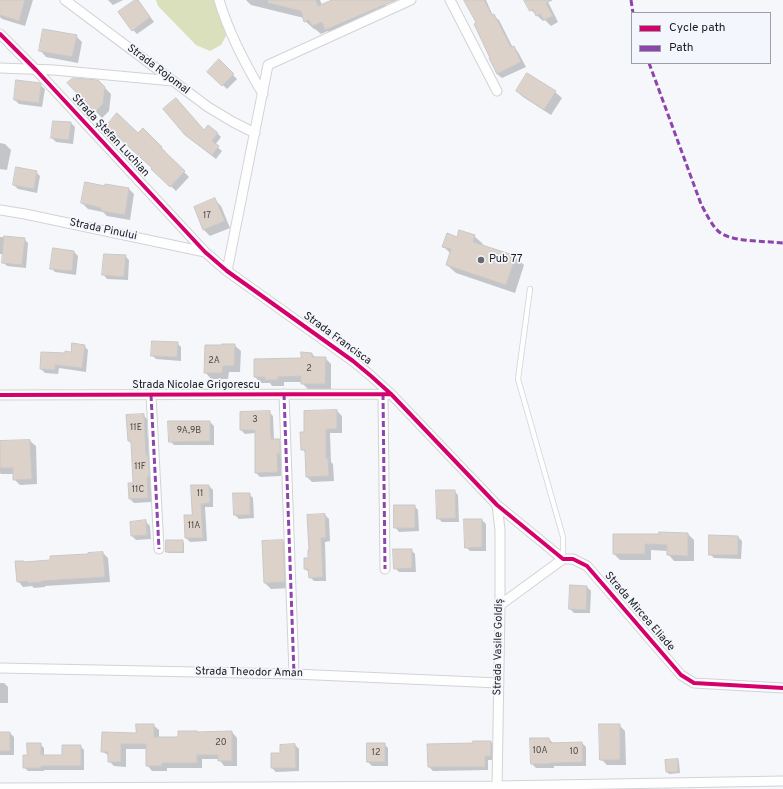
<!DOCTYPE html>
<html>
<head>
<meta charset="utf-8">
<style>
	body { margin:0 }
	#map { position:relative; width:783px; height:789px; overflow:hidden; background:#f6f7fb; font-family:Overpass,sans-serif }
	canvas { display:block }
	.legend { position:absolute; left:631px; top:12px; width:140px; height:52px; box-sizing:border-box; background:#f4f6fd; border:1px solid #9d9fa4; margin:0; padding:5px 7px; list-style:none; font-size:12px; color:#1b1c1f }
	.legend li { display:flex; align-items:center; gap:8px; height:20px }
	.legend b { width:20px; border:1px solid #9d9fa4 }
</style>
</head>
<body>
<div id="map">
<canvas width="783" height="789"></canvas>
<ul class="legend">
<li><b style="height:5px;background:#d6006c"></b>Cycle path</li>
<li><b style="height:5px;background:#8e44ad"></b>Path</li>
</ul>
</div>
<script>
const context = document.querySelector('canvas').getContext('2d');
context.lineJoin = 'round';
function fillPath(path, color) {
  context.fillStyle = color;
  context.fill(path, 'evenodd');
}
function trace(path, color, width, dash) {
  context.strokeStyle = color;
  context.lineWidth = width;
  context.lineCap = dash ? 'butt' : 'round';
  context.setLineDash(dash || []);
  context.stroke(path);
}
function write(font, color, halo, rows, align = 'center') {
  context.font = font + ' Overpass,sans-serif';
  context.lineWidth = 3.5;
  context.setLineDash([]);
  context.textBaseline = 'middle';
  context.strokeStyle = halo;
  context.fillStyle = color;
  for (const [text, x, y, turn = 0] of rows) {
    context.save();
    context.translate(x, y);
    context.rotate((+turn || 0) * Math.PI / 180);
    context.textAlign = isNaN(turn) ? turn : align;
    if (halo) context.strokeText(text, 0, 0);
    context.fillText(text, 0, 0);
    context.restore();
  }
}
fillPath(new Path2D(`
	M156,0H219L226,36L221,45L210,51L196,45L158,6Z`), '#d9e0bb');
fillPath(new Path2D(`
	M0,0H33L25,26L2,19L0,17Z
	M108,0H123L113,5Z
	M136,0L141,4L154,22L137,34L133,30Z
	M246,0H320L322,5L335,0H396L385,4L389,15L334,38L328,31L321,34L315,29H314L305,21L304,18L251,5Z
	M471,0H486L493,16L499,20L513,48L514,47L518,52L526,67L502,78L497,74L477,24Z
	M525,0H547L558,22L551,26L545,20L543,21L531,10Z
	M76,36L82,42L78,63L46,57L40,50Z
	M219,61L237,79L227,89L209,72Z
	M69,83L105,88L111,94L109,111L102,118Z
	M39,84L45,89L42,107L19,104L15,100Z
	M517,91L555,92L562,98L551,115L523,97Z
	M71,123L75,127L73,144L56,142L52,138Z
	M143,130L166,152L165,153L189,177L176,191L153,169L138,134Z
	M204,131L217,133L221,137L215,145L222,151L216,159L190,139L186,135Z
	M0,143L5,144L11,150L7,170L0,169Z
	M36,172L40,176L37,193L18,189L14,185Z
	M106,187L129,189L134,194L130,220L107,216L103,212L88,209L82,203Z
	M215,200L221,206L230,228L210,236L204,230Z
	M474,236L483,244L482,246L515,257L524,265L515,293L456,273L447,265L451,254L443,246L458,238Z
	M0,237L24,239L28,243L26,268L7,266L3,262L4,254H0Z
	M54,249L74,252L78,256L76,275L55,272L51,268Z
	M125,256L129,260L128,280L107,279L103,274Z
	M177,343L181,347V361L156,359L152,355Z
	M234,345L241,351L240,372H229L228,379H211L205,372Z
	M84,346L88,350L86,372L59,368L58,374L45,373L41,369L66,355L72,353Z
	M312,354L316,358H325L331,364V390L308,389L302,383V382H284V386H272L270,383H261L255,377L302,359Z
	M337,411L342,416V433H330L331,462L333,464L334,481L312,482L307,477L306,453L302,449Z
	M269,412L273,416L274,440H279L283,444L284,457H281V476L260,477L256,473V433L245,434L241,430Z
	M143,415L147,419L149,458L152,460L153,481H150L152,502L134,503L130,499L134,484L132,444L129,441Z
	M210,422L214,426V445H174L170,441Z
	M30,441L36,446L37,484L20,485L14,479V474H1L0,473V442Z
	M209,486L213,490V507H205L207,541L190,542L186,538L193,516Z
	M454,491L458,495L459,522H442L438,518Z
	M249,494L253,498L254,518L239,519L235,515Z
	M414,506L418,510L419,531L399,532L395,527Z
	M325,515L329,519L330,541L325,542L326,581H314L310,577V573L305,569Z
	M482,520L486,524V551H470L466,547Z
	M146,522L150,526L151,539L136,540L132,536Z
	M688,534L694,540V561H674L668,554V551L651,550V560H620L614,554V535Z
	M738,537L742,541L741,559L714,558L710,554Z
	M182,541L184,543V553H169L167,552Z
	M283,541L289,547L291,588L271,589L265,583Z
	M411,550L415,554L416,572H399L395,568Z
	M103,553L108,558L110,582L45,586V587L34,588L32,586L23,587L18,581L24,563L51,561Z
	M587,587L591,591L590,613H574L570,609Z
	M0,683H4L8,687V703H0Z
	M153,725L159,730V738H179L197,733L232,732L237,738V766H224L219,759H202V768H167V771H152L147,765V749H126V767L114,766L109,761V756L102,751Z
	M619,725L625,731L626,765H607L601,759Z
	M0,733H10L14,737V755H0Z
	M531,739H549L553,743V744L582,743L586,747V766H554V768H536L532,764Z
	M491,742L495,746V760H488V770L433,771L429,767Z
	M40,744L44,748V756H63L80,746L84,750V770H44V771H28L24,767L28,756Z
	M384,744L388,748V766H372L368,762Z
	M295,745L299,749V771L276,772L272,768L281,754Z
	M678,760L679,762L680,773L669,774L667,772Z`), '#0003');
const building = new Path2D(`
	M0,0H25L19,21L0,15Z
	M135,0H138L150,17L132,31L118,12Z
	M268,0H316L318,6L332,0H396L325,30L322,22L312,26L309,20L304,22L301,11L268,3Z
	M464,0H484L492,15L494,14L511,47L514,46L521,62L497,74L489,58H490L474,24L476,23Z
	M524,0H552L546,3L553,16L544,20L540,14L536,16L533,9L530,11Z
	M43,29L77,35L72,57L39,51Z
	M219,59L234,74L222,86L207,72Z
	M527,73L556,91L544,110L516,91Z
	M73,78L98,80L105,87L103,104L95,112L67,83Z
	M16,80L40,83L41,84L39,103L14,100Z
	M176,98L204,130L208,125L218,133L212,141L219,146L212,155L185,135L163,109Z
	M117,113L138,133L143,128L162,147L161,148L185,171L170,187L151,169L152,168L106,126Z
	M53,121L71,122L69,140L51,138Z
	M16,167L37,171L34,189L13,185Z
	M85,182L105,186V184L129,188L125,215L101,211V208L81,203Z
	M215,198L225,221L203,230L194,207Z
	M459,230L475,235L473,242L516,256L506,285L446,265L451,249L442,247L447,233L457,237Z
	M4,236L25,238L22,265L2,263Z
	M53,248L74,251L72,271L50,269Z
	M104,254L126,255L124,277L102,275Z
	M152,341L178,342L177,357L151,356Z
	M72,343L85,345L82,368L55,365V370L40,369L41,352L65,353V351L71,352Z
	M222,344H235L234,366H223L222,373H204L205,345H222Z
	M301,352L312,353V357H326L325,384H301V376L278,377V380H265V377H254V359L301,358Z
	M337,410V429H326V458H328L329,476L306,477L305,450H301L300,432H304V411Z
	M270,411L271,439H280V454H277L278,472L255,473V430H240V412Z
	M144,414L146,455H148L149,468V477H147L148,498L129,499L128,483H133L131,441H128L126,415Z
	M168,421H210V441L169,442Z
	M30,440L32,479L13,480V468H0V441Z
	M191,485H209L210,503L201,504L203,538H185L184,515H192Z
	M436,490H455L456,518L437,519Z
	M233,493H250V515H234Z
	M394,505H415V528H394Z
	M325,514L326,538H321L323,577L309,578L308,569H304V558H308V550H309L307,515Z
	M464,519H482V547L465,548Z
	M146,520L147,535L131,536L130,522Z
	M659,532L688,533V556L667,555V545L645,544V554H613V534H659Z
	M709,535L738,536V555H709Z
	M166,540H183V552H166Z
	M283,540L285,582L264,583L262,541Z
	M393,549H412V568L394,569Z
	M103,552L105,577L41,581V582L28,583V581L17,582L15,561H24V562L50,560V556L88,554V553Z
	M570,585L587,586L586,610L569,609Z
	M136,724H154V737H178V731H197V732L232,731V761H218V755H197V763H162V766H146V744H121V762H108V752H101L102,732L136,733Z
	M599,724H620V760H600Z
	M0,732H10V751H0Z
	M530,738H549L550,743L582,742L583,762L550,763V764H531Z
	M473,741H491V756H485V767H428L427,744L473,743Z
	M27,743H41V755H62V745H81V766H41V768H23V755H27Z
	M367,743H385V762H367Z
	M295,744L296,768H271V753H280V745Z
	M678,759V772H666L665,760Z`);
fillPath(building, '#ddd2c9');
trace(building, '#c8c8c9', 1);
const lane = new Path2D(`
	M530,289L518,379L563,537V558`);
const street = new Path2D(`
	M65,0L208,107L233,122L255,133
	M219,0C229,34 245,64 263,94
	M450,0L497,91
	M0,34L36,70L205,252L227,271L353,361L371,376L391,394L497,505L563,559H573L587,566L681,675L694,683L783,688
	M0,68L54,70L173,81
	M0,210L25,214L205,252
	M227,271L268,65L411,0
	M284,394L294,674
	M383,394L385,569
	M0,395L391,394
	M151,395L159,549
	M497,505L500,530V605L497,789
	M500,605L563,559
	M0,668L294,674L499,683
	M0,788L497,786L783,781`);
trace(lane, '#d2d3d5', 6);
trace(street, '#d2d3d5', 11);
trace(lane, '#fefefe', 4.5);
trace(street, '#fefefe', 9);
trace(new Path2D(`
	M631,0L633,13
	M649,63L701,204C706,213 713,229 722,234C737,242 766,241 783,243
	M284,394L294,674
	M383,394L385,569
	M151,395L159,549`), '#8e44ad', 3, [6, 3]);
trace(new Path2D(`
	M0,34L36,70L205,252L227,271L353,361L371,376L391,394L497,505L563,559H573L587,566L681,675L694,683L783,688
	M0,395L391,394`), '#d6006c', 4);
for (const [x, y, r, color] of [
	[481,260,4,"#68696c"]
]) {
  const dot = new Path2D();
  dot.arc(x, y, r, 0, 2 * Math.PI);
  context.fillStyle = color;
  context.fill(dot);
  trace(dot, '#f4f6fd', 1.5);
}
write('9px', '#4c4a4a', null, [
	["17",207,216],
	["2A",214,361],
	["2",309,369],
	["3",255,420],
	["11E",136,428],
	["9A,9B",189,431],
	["11F",140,467],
	["11C",138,490],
	["11",200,494],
	["11A",194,526],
	["20",221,743],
	["10A",540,751],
	["10",574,752],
	["12",376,753]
]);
write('11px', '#1b1c1f', '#f4f6fd', [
	["Strada Rojomal",158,70,37],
	["Strada Ștefan Luchian",110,136,47],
	["Strada Pinului",103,230,12],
	["Strada Francisca",337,339,36],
	["Strada Nicolae Grigorescu",196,386],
	["Strada Mircea Eliade",639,612,49],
	["Strada Vasile Goldiș",499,647,-89],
	["Strada Theodor Aman",249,673,1]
]);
write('11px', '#1b1c1f', '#f4f6fd', [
	["Pub 77",489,260]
], 'left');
</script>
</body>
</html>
